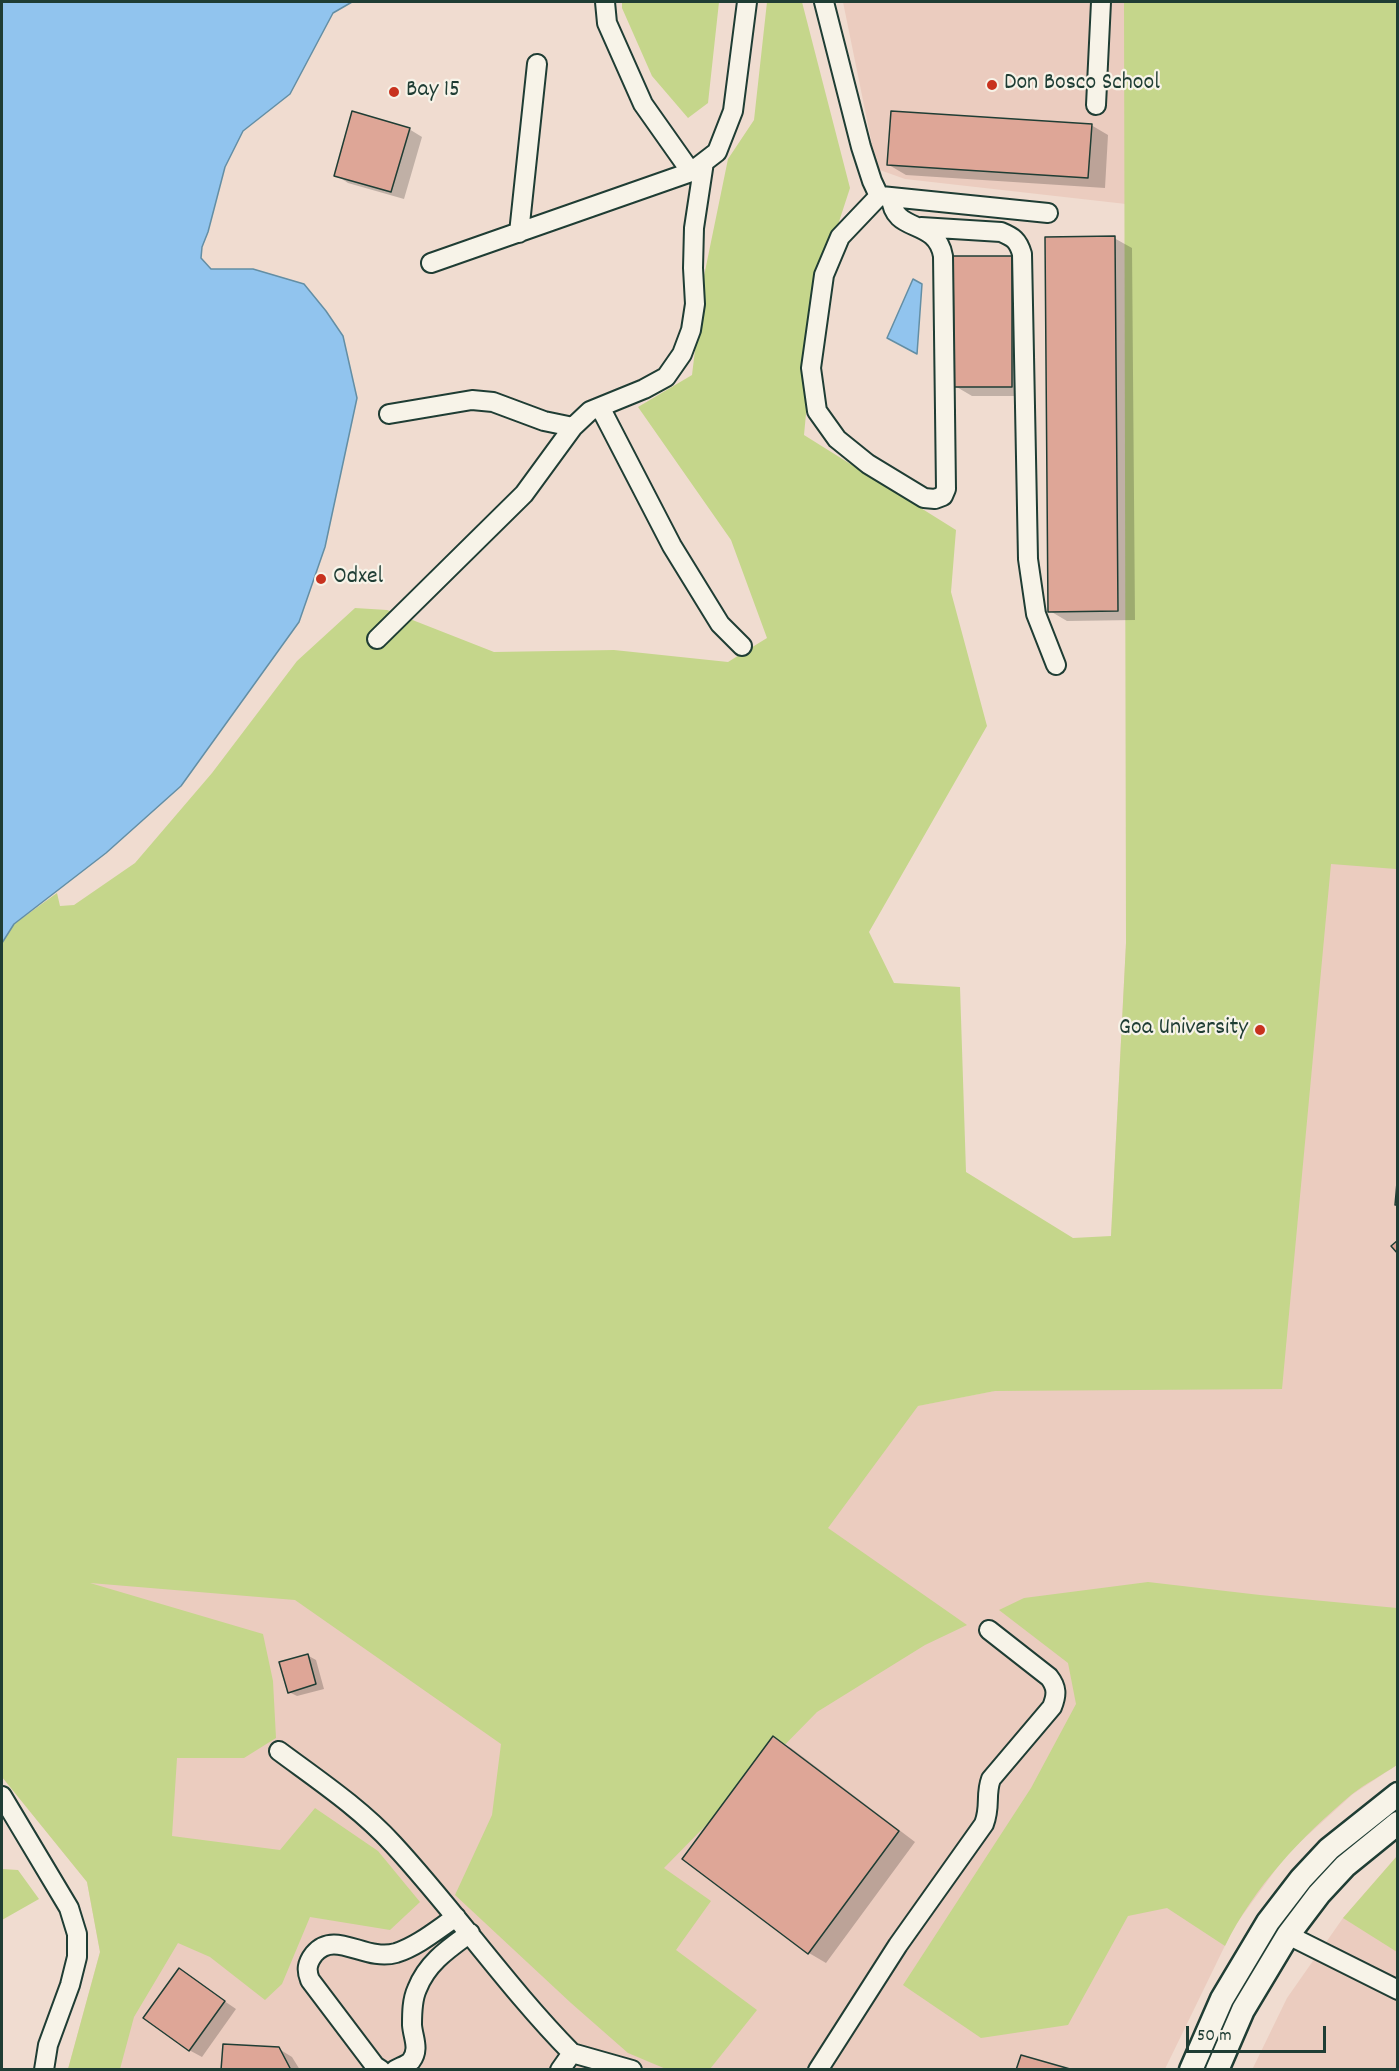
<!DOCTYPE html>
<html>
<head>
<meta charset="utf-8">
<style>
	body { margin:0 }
	#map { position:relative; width:1399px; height:2071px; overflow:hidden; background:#f0dcd0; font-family:Dekko,sans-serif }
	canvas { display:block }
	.frame { position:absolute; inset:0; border:3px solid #1f3d34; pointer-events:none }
	.scale { position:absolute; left:1186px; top:2026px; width:140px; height:27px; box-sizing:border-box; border:3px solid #1f3d34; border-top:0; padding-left:8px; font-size:18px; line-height:21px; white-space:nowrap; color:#1f3d34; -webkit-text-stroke:4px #f7f3e8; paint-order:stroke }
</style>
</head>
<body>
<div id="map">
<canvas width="1399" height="2071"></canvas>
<div class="frame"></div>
<div class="scale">50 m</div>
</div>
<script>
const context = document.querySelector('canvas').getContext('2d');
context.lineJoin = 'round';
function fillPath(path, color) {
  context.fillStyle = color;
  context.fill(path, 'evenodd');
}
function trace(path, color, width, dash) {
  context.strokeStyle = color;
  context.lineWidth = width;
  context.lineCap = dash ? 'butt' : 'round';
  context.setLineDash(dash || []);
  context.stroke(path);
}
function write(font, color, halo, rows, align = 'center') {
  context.font = font + ' Dekko,sans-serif';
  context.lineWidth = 4.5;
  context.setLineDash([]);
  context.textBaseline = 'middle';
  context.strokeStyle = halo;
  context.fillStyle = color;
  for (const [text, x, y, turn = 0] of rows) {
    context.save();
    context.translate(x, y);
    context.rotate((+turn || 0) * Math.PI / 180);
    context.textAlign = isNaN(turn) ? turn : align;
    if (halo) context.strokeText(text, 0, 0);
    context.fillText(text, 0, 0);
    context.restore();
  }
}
fillPath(new Path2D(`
	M843,2H1397V1765L1353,1794L1287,1854L1234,1927L1165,2069H68L100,1952L87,1882L2,1777V1628L85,1583L535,1480L994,1391L1111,1236L1126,943V204L905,179L877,169Z
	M1397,1856V2069L1252,2070L1287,1998L1343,1918Z`), '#ebccbf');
fillPath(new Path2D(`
	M622,2H719L708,103L688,118L652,76L622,8Z
	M767,2H802L850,188L818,286L804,435L956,530L951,592L987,726L869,932L894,983L960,987L966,1172L1073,1238L1111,1236L1126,943L1124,2H1397V859L1396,869L1331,864L1282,1389L995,1391L918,1406L828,1528L967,1625L925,1645L817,1712L664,1868L711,1901L676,1950L757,2010L710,2069H666L628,2053L571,2003L455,1895L492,1815L501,1744L295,1600L90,1583L263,1634L273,1681L276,1738L244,1758H177L172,1836L280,1850L315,1808L378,1851L420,1902L390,1930L310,1917L282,1984L265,2000L210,1957L178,1943L134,2017L120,2069H68L100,1952L87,1882L2,1777V943L14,924L57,893L60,906L74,905L135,863L212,773L297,661L355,608L387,610L494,652L614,650L728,662L767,638L731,540L638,407L692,375L704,276L728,159L754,120Z
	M1148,1582L1260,1595L1397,1608V1765C1382,1775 1365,1784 1351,1795C1301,1837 1254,1887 1225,1946L1167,1908L1128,1916L1068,2025L981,2038L903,1985L1031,1788L1076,1704L1068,1663L999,1610L1024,1598Z
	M1397,1856V1952L1343,1918Z
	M2,1869L18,1870L39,1899L2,1920Z`), '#c5d68b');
const water = new Path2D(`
	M2,2H352L333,13L290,94L243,131L225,167L208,232L202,247L201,258L211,269H253L304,284L326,311L343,336L357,398L325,547L299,622L181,786L106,853L14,924L2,943Z
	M913,279L922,284L917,354L887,338Z`);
fillPath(water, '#91c4ee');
trace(water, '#638ea4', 1.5);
fillPath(new Path2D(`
	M1091,125L1108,135L1105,188L906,175L889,165Z
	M409,129L422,137L404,199L348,183L336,175Z
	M1114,238L1132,248L1135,620L1067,621L1050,611Z
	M1012,257L1029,267V396H972L955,386Z
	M307,1655L316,1660L324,1689L297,1696L289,1692Z
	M773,1738L791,1748L915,1842L826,1963L809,1953Z
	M179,1970L236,2009L202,2057L189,2050Z
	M279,2049L292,2057L300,2070H223Z`), '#0003');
const building = new Path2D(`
	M352,111L410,128L391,192L334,176Z
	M891,111L1092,124L1088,178L887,165Z
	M1115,236L1118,611L1048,612L1045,237Z
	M953,256H1012V387H954Z
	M1398,1171V1205H1395Z
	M1398,1240V1254L1391,1246Z
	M308,1654L316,1684L288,1693L279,1662Z
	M773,1736L899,1831L808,1954L682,1859Z
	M179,1968L225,2001L189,2051L143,2018Z
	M223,2044L279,2047L291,2070H221Z
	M1021,2055L1070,2069V2070H1016Z`);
fillPath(building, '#dea697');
trace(building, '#1f3d34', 1.5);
const minor = new Path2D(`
	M605,2L607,23L643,104L691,172L717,152L733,111L747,2
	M824,2L861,147L872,181L879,196
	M1096,105L1101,2
	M879,196L840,237L824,275L811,368L817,411L837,439L868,464L924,498L935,499L943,496L946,489L943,256C936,217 893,235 891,197
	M881,196L1048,213
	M921,227L1001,232C1013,237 1018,240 1022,254L1028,559L1036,614L1056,665
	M519,233L537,64
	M431,263L691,172
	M600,407L672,546L720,624L742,646
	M389,414L472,400L493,402L544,421L573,427
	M377,639L524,494L573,427L590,411L644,389L666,377L682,354L691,330L695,304L693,268L694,228L704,162
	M279,1751C318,1780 360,1808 393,1844C455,1911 508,1988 572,2053
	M2,1796L69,1908L77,1934V1957L70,1985L48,2045L44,2070
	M1288,1935L1398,1990
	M381,2070L375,2066L310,1980C306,1970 307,1963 314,1954C335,1929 365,1962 396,1953C418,1946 438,1929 456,1917
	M395,2070C400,2067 407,2065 411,2061C420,2049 413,2038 412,2025C412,2013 412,2000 417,1989C427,1963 448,1949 470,1933
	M560,2070L572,2053L632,2070
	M818,2070L898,1945L984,1824C991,1806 985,1795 991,1779L1052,1707C1057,1695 1057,1687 1049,1677L989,1630`);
const major = new Path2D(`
	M1191,2070L1222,1999L1268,1922L1301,1879L1329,1849L1398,1794
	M1217,2070L1243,2010L1288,1935L1319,1894L1345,1866L1398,1823`);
trace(minor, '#1f3d34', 22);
trace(major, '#1f3d34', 27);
trace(minor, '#f7f3e8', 18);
trace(major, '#f7f3e8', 22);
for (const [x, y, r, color] of [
	[992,85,6,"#c8321e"],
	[394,92,6,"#c8321e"],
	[321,579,6,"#c8321e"],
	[1260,1030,6,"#c8321e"]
]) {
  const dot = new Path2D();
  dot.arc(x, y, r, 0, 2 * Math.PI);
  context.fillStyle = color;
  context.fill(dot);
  trace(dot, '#f7f3e8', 2);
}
write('24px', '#1f3d34', '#f7f3e8', [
	["Don Bosco School",1004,85],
	["Bay 15",406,92],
	["Odxel",333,579],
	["Goa University",1248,1030,"right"]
], 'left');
</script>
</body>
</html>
